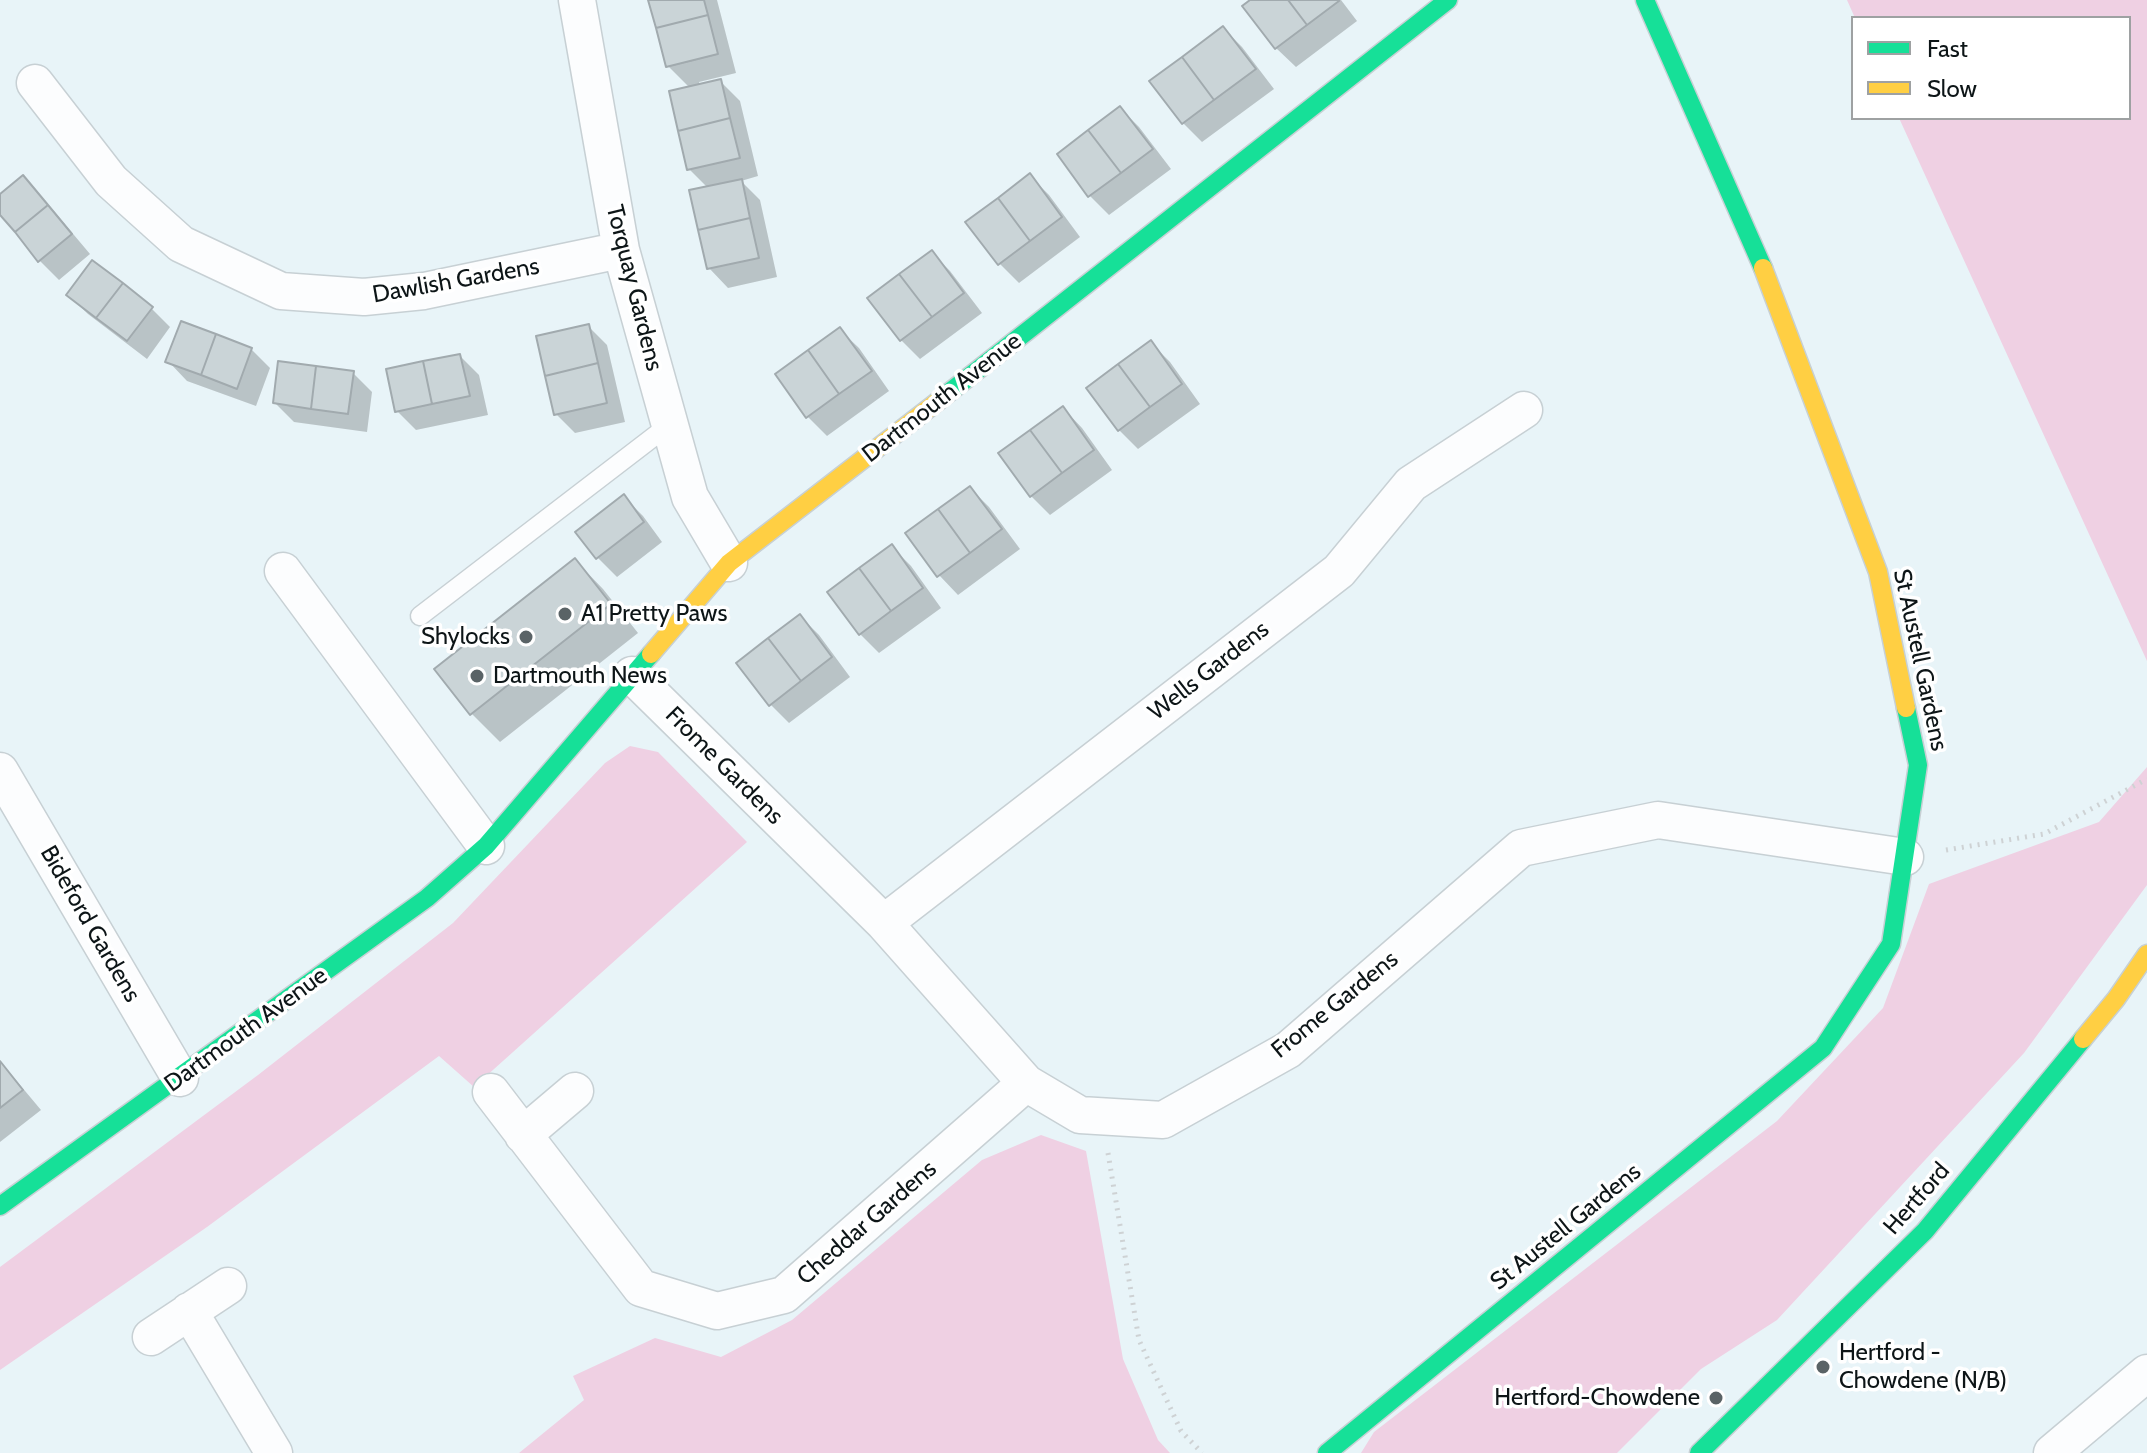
<!DOCTYPE html>
<html>
<head>
<meta charset="utf-8">
<style>
	body { margin:0 }
	#map { position:relative; width:2147px; height:1453px; overflow:hidden; background:#e8f4f8; font-family:Cabin,sans-serif }
	canvas { display:block }
	.legend { position:absolute; left:1851px; top:16px; width:280px; height:104px; box-sizing:border-box; background:#fff; border:2px solid #9ea1a2; margin:0; padding:10px 14px; list-style:none; font-size:24px; color:#0d1517 }
	.legend li { display:flex; align-items:center; gap:16px; height:40px }
	.legend b { width:40px; border:2px solid #9ea1a2 }
</style>
</head>
<body>
<div id="map">
<canvas width="2147" height="1453"></canvas>
<ul class="legend">
<li><b style="height:10px;background:#16e098"></b>Fast</li>
<li><b style="height:10px;background:#ffcf43"></b>Slow</li>
</ul>
</div>
<script>
const context = document.querySelector('canvas').getContext('2d');
context.lineJoin = 'round';
function fillPath(path, color) {
  context.fillStyle = color;
  context.fill(path, 'evenodd');
}
function trace(path, color, width, dash) {
  context.strokeStyle = color;
  context.lineWidth = width;
  context.lineCap = dash ? 'butt' : 'round';
  context.setLineDash(dash || []);
  context.stroke(path);
}
function write(font, color, halo, rows, align = 'center') {
  context.font = font + ' Cabin,sans-serif';
  context.lineWidth = 7;
  context.setLineDash([]);
  context.textBaseline = 'middle';
  context.strokeStyle = halo;
  context.fillStyle = color;
  for (const [text, x, y, turn = 0] of rows) {
    context.save();
    context.translate(x, y);
    context.rotate((+turn || 0) * Math.PI / 180);
    context.textAlign = isNaN(turn) ? turn : align;
    if (halo) context.strokeText(text, 0, 0);
    context.fillText(text, 0, 0);
    context.restore();
  }
}
fillPath(new Path2D(`
	M1847,0H2147V661L1899,118H2129V18H1855Z
	M630,746L658,752L747,842L474,1087L439,1056L207,1227L0,1370V1267L258,1075L453,923L605,763Z
	M2147,767V885L2024,1053L1777,1320L1701,1369L1617,1453H1361L1374,1432L1777,1121L1883,1008L1929,884L2099,822Z
	M1041,1135L1086,1151L1123,1359L1158,1440L1170,1453H519L584,1400L573,1376L655,1338L721,1357L792,1320L982,1160Z`), '#efd0e3');
fillPath(new Path2D(`
	M651,0H717L736,73L699,82L700,86L720,81L740,101L758,176L741,181L760,200L777,277L728,288L709,268L708,188L689,169L690,88L668,66Z
	M1254,0H1341L1357,21L1296,67L1276,48L1245,6Z
	M1223,28L1242,47L1274,89L1202,142L1183,123L1152,82Z
	M1120,108L1139,127L1171,169L1109,215L1090,196L1059,154Z
	M1030,176L1049,195L1080,237L1019,283L1000,264L968,222Z
	M23,178L42,197L90,254L59,280L40,261L0,212V197Z
	M931,252L950,271L982,313L920,359L901,340Z
	M68,295L151,308L170,327L147,359L88,314Z
	M588,326L607,345L625,422L575,433L556,414Z
	M839,329L859,348L889,391L827,436L808,417Z
	M1151,343L1170,362L1200,404L1138,449L1119,430Z
	M251,349L270,368L256,406L187,381L168,361Z
	M460,356L479,375L488,415L416,430L397,411Z
	M353,373L372,392L367,432L294,422L275,403Z
	M1063,408L1082,428L1112,470L1050,515L1031,496Z
	M970,488L989,507L1020,549L958,595L939,575Z
	M624,497L643,516L662,542L617,577L598,558Z
	M892,547L911,566L941,608L879,653L860,634Z
	M575,560L603,589L638,633L500,742L472,714L437,669Z
	M800,616L819,635L850,677L789,723L770,704Z
	M0,1061L41,1110L0,1142Z`), '#0003');
const building = new Path2D(`
	M648,0H704L708,15L656,28Z
	M1250,0H1288L1307,25L1275,49L1242,6Z
	M1288,0H1339V1L1307,25Z
	M708,15L718,54L666,67L656,28Z
	M1223,26L1256,69L1214,100L1182,57Z
	M1182,57L1214,100L1182,124L1149,81Z
	M721,79L730,118L678,131L669,91Z
	M1120,106L1153,149L1121,173L1088,130Z
	M730,118L740,158L687,170L678,131Z
	M1088,130L1121,173L1088,197L1057,154Z
	M1030,173L1062,217L1030,241L998,198Z
	M23,175L48,205L15,232L0,215V194Z
	M742,179L750,218L698,230L689,190Z
	M998,198L1030,241L998,265L965,222Z
	M48,205L72,234L38,262L15,232Z
	M750,218L759,258L707,269L698,230Z
	M932,250L964,293L932,317L899,274Z
	M92,260L123,283L96,318L66,295Z
	M899,274L932,317L900,341L867,298Z
	M123,283L153,307L127,341L96,318Z
	M181,321L216,334L201,375L165,362Z
	M589,324L598,363L545,376L536,336Z
	M840,327L872,371L839,394L808,350Z
	M216,334L252,348L237,389L201,375Z
	M1151,340L1182,384L1150,407L1118,364Z
	M808,350L839,394L806,418L775,374Z
	M460,354L470,396L432,404L423,361Z
	M278,361L316,366L311,409L273,403Z
	M423,361L432,404L395,412L386,369Z
	M598,363L607,403L554,415L545,376Z
	M1118,364L1150,407L1118,431L1086,388Z
	M316,366L354,371L348,414L311,409Z
	M1063,406L1094,450L1062,473L1030,430Z
	M1030,430L1062,473L1030,497L998,453Z
	M970,486L1002,529L970,553L938,509Z
	M624,494L644,522L596,559L575,532Z
	M938,509L970,553L937,577L905,533Z
	M892,544L923,588L891,611L859,568Z
	M575,558L611,604L470,715L434,669Z
	M859,568L891,611L859,635L827,592Z
	M800,614L832,657L801,681L768,638Z
	M768,638L801,681L769,706L736,663Z
	M0,1061L23,1090L0,1108Z`);
fillPath(building, '#cad4d7');
trace(building, '#a1aaae', 2);
const lane = new Path2D(`
	M420,616L669,425`);
const street = new Path2D(`
	M577,0L621,250L690,497L729,563
	M35,83L111,181L181,244L281,291L364,297L424,291L621,250
	M283,571L486,846
	M632,675L884,923L1026,1083L1080,1115L1163,1120L1288,1050L1521,848L1658,820L1905,857
	M0,771L180,1078
	M884,923L1339,571L1411,484L1524,410
	M491,1092L641,1288L717,1311L784,1295L1026,1083
	M523,1135L575,1091
	M189,1311L274,1453
	M151,1337L228,1286
	M2052,1453L2147,1373`);
const fast = new Path2D(`
	M1645,0L1763,268
	M937,402L1448,0
	M0,1206L427,898L486,846L651,654
	M1327,1453L1823,1048L1891,944L1918,765L1906,708
	M1699,1453L1925,1231L2083,1039`);
const slow = new Path2D(`
	M1763,268L1878,572L1906,708
	M651,654L729,563L937,402
	M2083,1039L2116,999L2147,954`);
trace(lane, '#c7d0d4', 21);
trace(street, '#c7d0d4', 39);
trace(fast, '#c7d0d4', 21);
trace(slow, '#c7d0d4', 21);
trace(new Path2D(`
	M1946,850L2044,834L2147,779
	M1108,1153L1139,1340L1181,1431L1202,1453`), '#ced2d4', 5, [2, 6]);
trace(lane, '#fcfdfe', 18);
trace(street, '#fcfdfe', 36);
trace(fast, '#16e098', 18);
trace(slow, '#ffcf43', 18);
for (const [x, y, r, color] of [
	[565,614,8,"#5a6366"],
	[526,637,8,"#5a6366"],
	[477,676,8,"#5a6366"],
	[1823,1367,8,"#5a6366"],
	[1716,1398,8,"#5a6366"]
]) {
  const dot = new Path2D();
  dot.arc(x, y, r, 0, 2 * Math.PI);
  context.fillStyle = color;
  context.fill(dot);
  trace(dot, '#fff', 3);
}
write('24px', '#0d1517', '#fff', [
	["Dawlish Gardens",456,281,-10],
	["Torquay Gardens",634,288,76],
	["Dartmouth Avenue",942,398,-38],
	["St Austell Gardens",1920,660,78],
	["Wells Gardens",1209,671,-38],
	["Frome Gardens",724,766,45],
	["Bideford Gardens",90,924,60],
	["Frome Gardens",1335,1005,-39],
	["Dartmouth Avenue",246,1030,-36],
	["Hertford",1917,1199,-49],
	["Cheddar Gardens",867,1223,-41],
	["St Austell Gardens",1566,1227,-39]
]);
write('24px', '#0d1517', '#fff', [
	["A1 Pretty Paws",581,614],
	["Shylocks",510,637,"right"],
	["Dartmouth News",493,676],
	["Hertford -",1839,1353],
	["Chowdene (N/B)",1839,1381],
	["Hertford-Chowdene",1700,1398,"right"]
], 'left');
</script>
</body>
</html>
